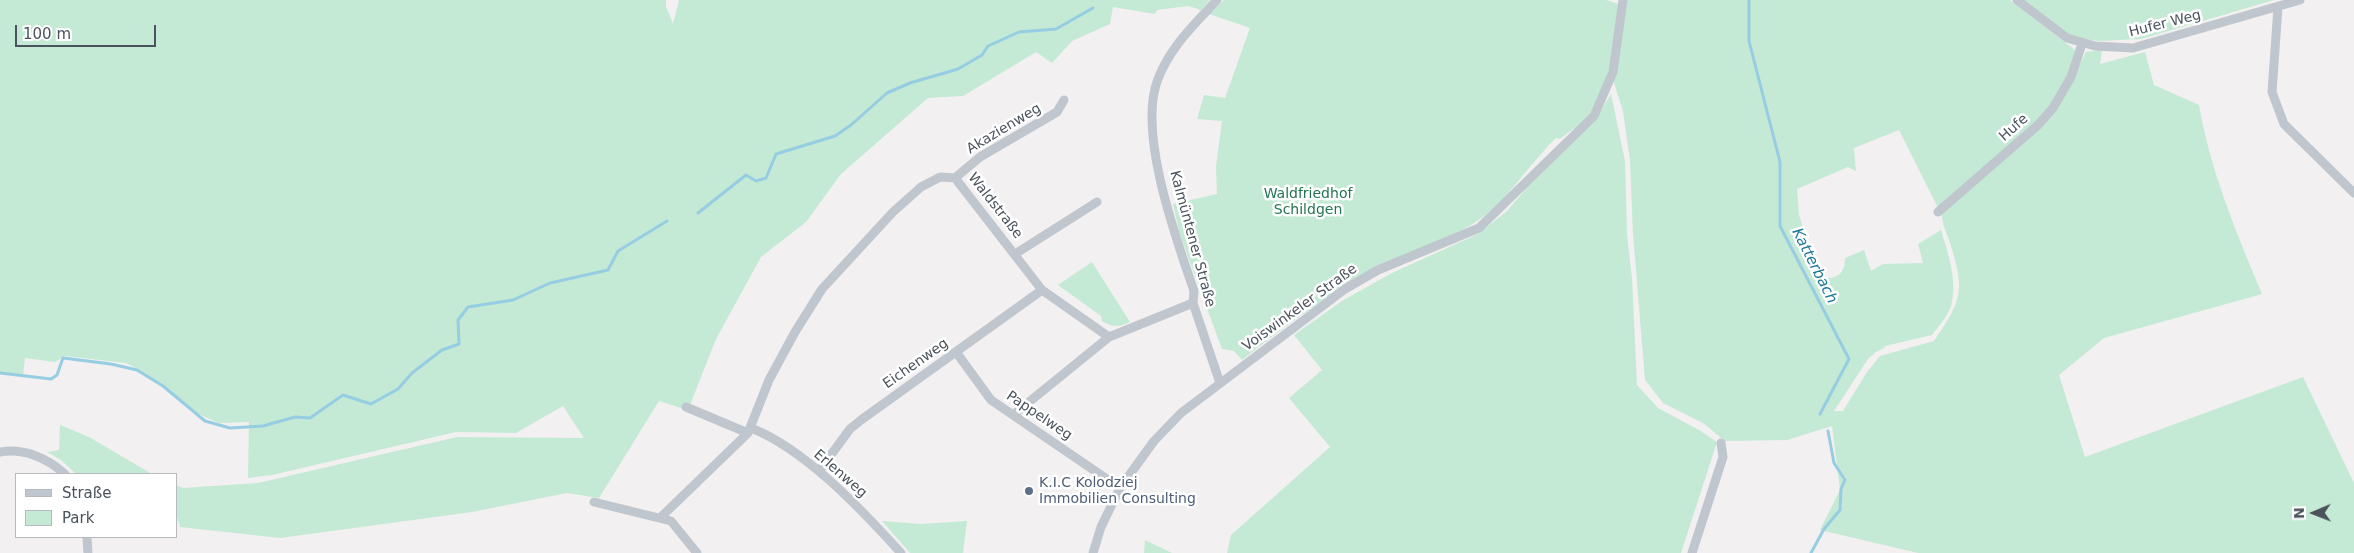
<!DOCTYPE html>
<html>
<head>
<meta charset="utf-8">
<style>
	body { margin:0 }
	#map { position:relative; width:2354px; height:553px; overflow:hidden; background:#f2f0f0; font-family:"DejaVu Sans",sans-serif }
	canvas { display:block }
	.legend { position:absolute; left:15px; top:473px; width:162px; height:65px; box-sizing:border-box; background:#fff; border:1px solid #b7babd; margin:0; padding:6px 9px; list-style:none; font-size:15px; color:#4a525b }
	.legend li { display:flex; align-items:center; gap:10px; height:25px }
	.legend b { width:25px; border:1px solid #b7babd }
	.north { position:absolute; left:2289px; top:488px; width:50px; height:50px; -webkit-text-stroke:4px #fff; paint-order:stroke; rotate:269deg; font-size:14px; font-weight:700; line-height:20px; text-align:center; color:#4a525b }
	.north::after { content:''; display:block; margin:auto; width:18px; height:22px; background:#4a525b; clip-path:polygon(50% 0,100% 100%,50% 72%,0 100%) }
	.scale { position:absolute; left:15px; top:25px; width:141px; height:22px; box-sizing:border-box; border:2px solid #4a525b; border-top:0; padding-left:6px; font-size:15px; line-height:18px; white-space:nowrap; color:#4a525b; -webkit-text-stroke:4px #fff; paint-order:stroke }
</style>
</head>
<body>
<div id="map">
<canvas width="2354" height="553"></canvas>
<ul class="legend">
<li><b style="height:6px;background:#c0c6cd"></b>Straße</li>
<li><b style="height:14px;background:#c4ead5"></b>Park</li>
</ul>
<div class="north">N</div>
<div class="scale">100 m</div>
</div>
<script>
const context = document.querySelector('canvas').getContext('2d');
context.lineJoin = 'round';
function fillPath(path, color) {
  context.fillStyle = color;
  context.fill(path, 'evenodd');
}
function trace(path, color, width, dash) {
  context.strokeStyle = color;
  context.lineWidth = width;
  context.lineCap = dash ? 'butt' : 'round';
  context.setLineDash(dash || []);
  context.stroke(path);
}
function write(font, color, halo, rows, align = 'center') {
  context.font = font + ' "DejaVu Sans",sans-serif';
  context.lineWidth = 5;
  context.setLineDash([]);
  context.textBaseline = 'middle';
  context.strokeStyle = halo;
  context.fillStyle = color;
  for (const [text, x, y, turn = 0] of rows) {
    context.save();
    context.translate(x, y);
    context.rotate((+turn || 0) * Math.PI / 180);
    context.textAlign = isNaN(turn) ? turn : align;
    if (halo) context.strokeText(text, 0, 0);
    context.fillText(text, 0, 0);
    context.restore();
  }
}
fillPath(new Path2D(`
	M0,0H666V6L673,24L679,0H1210L1201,10L1188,6L1157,10L1155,14L1113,7L1110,24L1072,41L1052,63L1036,52L963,96L928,98L841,174L806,222L761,257L716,339L688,410L659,401L599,498L567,493L472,512L280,538L180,527L176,514V485L183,488L258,483L457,437L584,438L563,406L516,433L456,432L272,475L248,478L249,422L219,423L212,420L199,414L145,373L126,363L65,356L55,362L25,358L23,376L0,374Z
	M1224,0H1606L1619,4C1614,38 1614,79 1595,109C1586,122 1571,130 1560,139L1556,138C1527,166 1506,204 1471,225C1445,240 1415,250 1388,263C1335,289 1288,324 1242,360L1234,351L1222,349L1180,235L1173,204L1217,194L1216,167L1222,121L1197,119L1204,95L1225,98L1250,28L1209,14Z
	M1625,0H2010L2075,50C2080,90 2020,137 1993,161C1975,177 1958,193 1938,208L1899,130L1854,148L1856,171L1848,167L1797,189L1799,215L1818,277C1835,280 1845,276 1845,258L1864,250L1871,271L1883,264L1923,263L1918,244L1941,230C1948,254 1958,280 1951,306C1948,316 1938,327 1932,335L1881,347H1886L1876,352L1868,359L1834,411H1843L1867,372L1880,356L1934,341C1960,302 1966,294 1951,246C1948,236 1941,223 1942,212L2044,122L2062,99L2086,52L2102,50L2100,64L2145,52L2154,85L2199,105C2210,170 2237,234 2262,294L2104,338L2059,375L2085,457L2303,377L2354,483V553H1918L1820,530L1840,490L1832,426L1787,440L1725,441L1703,423L1663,403L1645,380L1633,234L1630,160L1623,111L1613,80Z
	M2023,0H2274L2141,39L2098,41L2073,38Z
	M1611,94L1625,161L1627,235L1632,278L1637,385L1658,408L1699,430L1717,442L1681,553H1227L1231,535L1330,447L1289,398L1322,370L1294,335L1342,301L1392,273L1478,234L1507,211L1553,157L1593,123Z
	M1092,262L1130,322C1119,327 1113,328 1102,321L1101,316L1058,285Z
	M60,425L89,437L152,474H76L61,460L47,452L59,450Z
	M882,521L921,524L967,521L963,553H910Z
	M1145,540L1172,553H1144Z`), '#c4ead5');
trace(new Path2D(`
	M1749,0V41L1780,162V226L1849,359L1820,414
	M698,213L746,175L756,181L766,178L776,154L835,136L851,125L887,93L910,83L958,69L982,55L988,46L1019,32L1056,29L1093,8
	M0,373L51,379L57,375L63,358L111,364L137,370L163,386L205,421L230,428L263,426L295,417L310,418L343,395L371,404L398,389L412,373L442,350L459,344L458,320L468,307L513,300L550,283L608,270L618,251L667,221
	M1811,553L1824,529L1840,510L1841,489L1845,480L1834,463L1828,431`), '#97cde2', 3);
trace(new Path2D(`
	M1217,0C1194,25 1170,47 1158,79C1137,132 1176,238 1194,291L1193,303L1220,383
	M2017,0L2067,38L2095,46L2133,48L2300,0
	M2278,7L2272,92L2284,124L2354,193
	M955,178L980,157L1057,112L1064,100
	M1938,212L2038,125L2053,108L2071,77L2082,44
	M1015,254L1097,202
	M956,352L991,400L1120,488
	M686,407L748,433
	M1013,415L1109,337
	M751,428C805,449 862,510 901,553
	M0,452C24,448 47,458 65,474
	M819,471L850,429L861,420L1042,290
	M594,502L671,521L697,553
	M661,517L748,433L769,380L795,332L822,289L893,212L921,187L940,177L955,178L1042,290L1109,337L1193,303
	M87,537L88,553
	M1093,553L1101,527L1120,488L1154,441L1181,413L1345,289L1378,270L1479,228L1594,116L1613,72L1623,0
	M1692,553L1723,457L1721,443`), '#c0c6cd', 9);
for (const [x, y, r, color] of [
	[1029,491,5,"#5c6f8a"]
]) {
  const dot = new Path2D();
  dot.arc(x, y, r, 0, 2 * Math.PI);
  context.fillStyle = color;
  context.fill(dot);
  trace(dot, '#fff', 2);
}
write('14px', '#4a525b', '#fff', [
	["Hufer Weg",2165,24,-14],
	["Hufe",2014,128,-42],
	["Akazienweg",1004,129,-31],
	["Waldstraße",995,206,52],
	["Kalmüntener Straße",1192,239,75],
	["Voiswinkeler Straße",1300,308,-36],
	["Eichenweg",916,364,-35],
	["Pappelweg",1039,416,34],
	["Erlenweg",840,474,41]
]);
write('14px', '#237451', '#fff', [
	["Waldfriedhof",1308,194],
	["Schildgen",1308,210]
]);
write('14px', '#4e5e75', '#fff', [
	["K.I.C Kolodziej",1039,483],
	["Immobilien Consulting",1039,499]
], 'left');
write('italic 15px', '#1e789a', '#fff', [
	["Katterbach",1814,266,63]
]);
</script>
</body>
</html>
